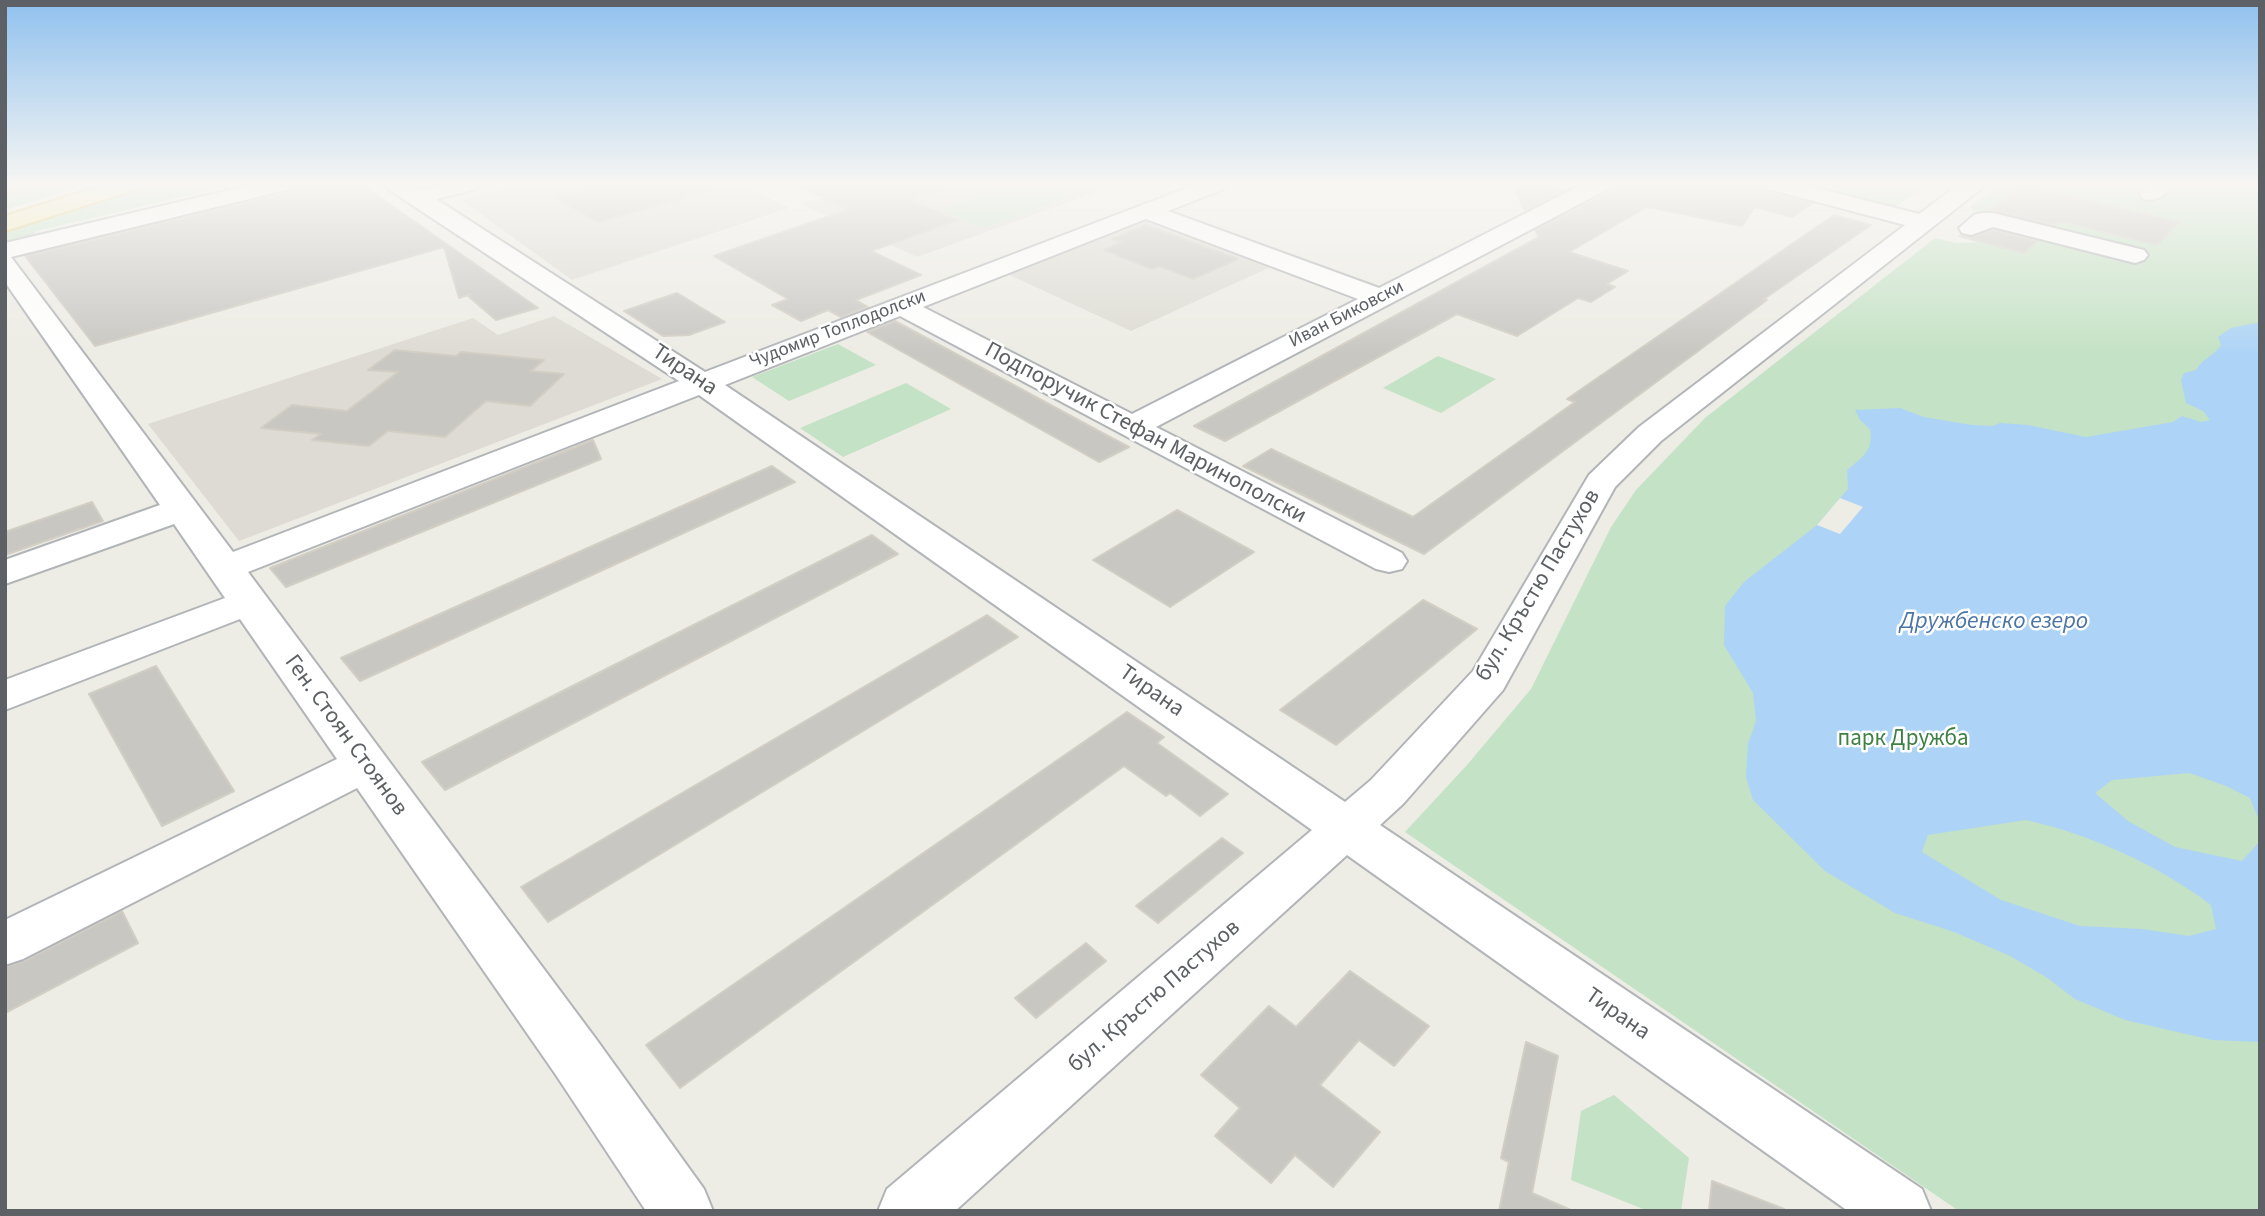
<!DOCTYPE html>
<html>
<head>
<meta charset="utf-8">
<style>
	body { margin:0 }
	#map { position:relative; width:2265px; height:1216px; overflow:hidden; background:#edece5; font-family:"Source Sans 3",sans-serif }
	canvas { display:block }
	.frame { position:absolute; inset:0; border:7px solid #5d6064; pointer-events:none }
</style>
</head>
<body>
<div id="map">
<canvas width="2265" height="1216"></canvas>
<div class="frame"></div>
</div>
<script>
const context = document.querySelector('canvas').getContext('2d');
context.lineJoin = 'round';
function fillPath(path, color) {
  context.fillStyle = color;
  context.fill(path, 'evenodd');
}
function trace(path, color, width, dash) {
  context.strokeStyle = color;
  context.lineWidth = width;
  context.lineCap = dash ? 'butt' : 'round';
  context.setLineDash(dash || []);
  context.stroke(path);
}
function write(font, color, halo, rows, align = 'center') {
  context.font = font + ' "Source Sans 3",sans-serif';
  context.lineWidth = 5;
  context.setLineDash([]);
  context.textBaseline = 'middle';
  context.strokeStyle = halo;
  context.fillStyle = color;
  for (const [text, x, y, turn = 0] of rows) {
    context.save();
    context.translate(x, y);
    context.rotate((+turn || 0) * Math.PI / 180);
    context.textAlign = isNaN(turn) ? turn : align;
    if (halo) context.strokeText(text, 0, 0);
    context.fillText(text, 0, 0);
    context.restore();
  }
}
fillPath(new Path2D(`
	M522,184H741L789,208L572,280L461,200Z
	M865,184H1119L917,257L801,204Z
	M1149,215L1277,264L1131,331L1003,272Z
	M554,316L662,379L239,541L148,424L473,318L498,335Z`), '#dddbd3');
fillPath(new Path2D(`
	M39,184H88L5,210V193Z
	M144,184H238L36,231L33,236L5,242V230Z
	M1015,184H1039L1071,196L985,228L940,210Z
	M1797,184H1928L1892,209Z
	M2002,184H2260V1211H1959L1405,832L1467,765L1531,689L1611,527L1636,490L1705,418L1935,238L1956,243L1984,242L1991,236L1983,227L1987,223L1970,207Z
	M838,344L876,365L789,401L752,377Z
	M1438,356L1496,379L1441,413L1383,388Z
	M906,383L951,409L843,457L800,428Z
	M1614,1095L1689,1158L1681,1211H1648L1571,1180L1581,1111Z`), '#c4e2c5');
fillPath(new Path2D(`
	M2260,322V823L2250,798L2226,786L2189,773L2112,780L2095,793L2128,821L2175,847L2242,861L2260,841V1042L2212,1040L2125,1020L2075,999L2046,977L2010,956L1954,932L1895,913L1825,871L1753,800L1746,777L1748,744L1756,721L1753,693L1724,645L1725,606L1744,582L1817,525L1848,489L1847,470C1863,457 1874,450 1870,429L1860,420L1855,410L1900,408L1924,417L1972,425L1992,426L2000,423L2028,425L2086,437L2173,422L2182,416L2201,422L2210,420L2203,411L2186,403L2181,380L2184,373L2196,370C2202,359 2215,355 2221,345L2218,337L2231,328ZM2026,820C2092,835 2158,865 2211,905L2216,929L2189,936L2142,929L2080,926L2001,900L1922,852L1928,835Z`), '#add4f6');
fillPath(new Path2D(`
	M1840,498L1863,507L1840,534L1817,525Z`), '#edece5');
const building = new Path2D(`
	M296,184H361L538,308L496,320L468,296L471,294L459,298L444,247L95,346L25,256L291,192Z
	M608,184L628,186L637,184H714L715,189L598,222L555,198Z
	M793,184H948V187L910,200L957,220L871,251L921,275L856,300L868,307L841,317L828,310L801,321L772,305L788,299L714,256L849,209Z
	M1531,184H1543L1565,190L1525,211L1515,191Z
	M1626,184H1754L1763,186L1767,192L1813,203L1792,217L1755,207L1742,226L1647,207L1569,252L1628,271L1607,284L1615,287L1591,302L1578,298L1517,336L1457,314L1225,441L1194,426L1539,237L1535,230Z
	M2022,185L2179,222L2157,245L2059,221L2054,225L1990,210Z
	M1834,215L1871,225L1764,299L1767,300L1424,554L1243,466L1271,449L1413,517L1575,402L1567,399Z
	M1146,225L1238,259L1193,279L1159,266L1152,269L1104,250L1122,242L1112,239Z
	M1993,230L2037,241L2024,253L1959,236L1972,237Z
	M677,293L725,322L689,335L663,336L624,311Z
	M895,321L1108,436L1129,447L1099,462L867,332Z
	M395,350L456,356L461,352L544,360L531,371L564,374L530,406L486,401L445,437L388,431L369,446L312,440L321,434L261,428L292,405L347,411L398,372L368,370Z
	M593,440L601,459L286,587L270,568Z
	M772,466L795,482L360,681L341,658Z
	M92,502L103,521L5,555V532Z
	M1177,510L1254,552L1170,607L1093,560Z
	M872,535L898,554L445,790L422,762Z
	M1423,600L1477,629L1336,745L1280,710Z
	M987,615L1018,637L548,922L521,887Z
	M156,666L234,791L162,826L89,694Z
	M1127,712L1164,737L1157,743L1228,794L1200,816L1170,793L1166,796L1124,766L680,1088L646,1045Z
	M1222,838L1243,853L1158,923L1136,906Z
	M122,911L138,943L5,1013V967L24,961Z
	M1086,943L1106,961L1036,1018L1015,998Z
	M1350,971L1429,1026L1394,1066L1359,1040L1320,1085L1380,1132L1333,1187L1295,1155L1271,1183L1215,1136L1240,1108L1201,1075L1269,1006L1296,1027Z
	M1526,1042L1558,1056L1532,1193L1573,1211H1499L1509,1162L1501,1158Z
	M1712,1181L1784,1209V1211H1709Z`);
fillPath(building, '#c9c7c2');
trace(building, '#d2cec4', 2);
const minor = new Path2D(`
	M255,184H293L290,189L11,257L233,552L679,381L388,189L385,184H411L420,190L444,184H480L477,189L436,199L705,372L1197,184H1227L1224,189L1168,211L1379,288L1583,184H1611L1608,189L1156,427L1402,553L1407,561L1402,569L1389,572L1376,569L900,316L725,385L1345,802L1371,780L1473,671L1589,475L1639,427L1905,225L1768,189L1765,184H1801L1919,214L1959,184H1984L1981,189L1661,441L1615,487L1503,690L1403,804L1380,825L1922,1189L1931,1211H1848L1347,855L955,1211H878L887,1189L1312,830L699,395L248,572L596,1039L704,1189L713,1211H646L556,1075L357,788L23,959L5,965V920L337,759L240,619L5,710V680L225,598L174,524L5,584V560L160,505L5,282V243ZM1146,219L1358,299L1132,414L923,307Z
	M2149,184H2172C2164,196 2157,202 2143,199L2140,194Z
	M1982,213H1993L2144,250L2148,255L2144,260L2135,263L1993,227L1971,235L1962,233L1959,228L1974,215Z`);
const major = new Path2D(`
	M5,184H24L21,189L5,193Z
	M107,184H140L137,189L5,231V216Z`);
trace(minor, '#b2b5b8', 4);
trace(major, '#e2c46a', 4);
fillPath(minor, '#fff');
fillPath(major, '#f6edb2');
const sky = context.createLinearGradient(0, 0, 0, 354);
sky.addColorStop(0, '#90c1ee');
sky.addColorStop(0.52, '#f7f6f3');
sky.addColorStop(1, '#f7f6f300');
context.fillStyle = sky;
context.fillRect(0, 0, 2265, 354);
write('19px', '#5d6064', '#fff', [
	["Иван Биковски",1347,315,-27],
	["Чудомир Топлодолски",838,330,-21]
]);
write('23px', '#5d6064', '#fff', [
	["Тирана",684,371,34],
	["Подпоручик Стефан Маринополски",1145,434,28],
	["бул. Кръстю Пастухов",1539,586,-59],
	["Тирана",1151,692,35],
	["Ген. Стоян Стоянов",345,736,54],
	["бул. Кръстю Пастухов",1155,997,-41],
	["Тирана",1617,1015,35]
]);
write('23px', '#3f8144', '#fff', [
	["парк Дружба",1903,740]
]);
write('italic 24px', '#4c75a6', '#fff', [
	["Дружбенско езеро",1994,623]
]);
</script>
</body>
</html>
